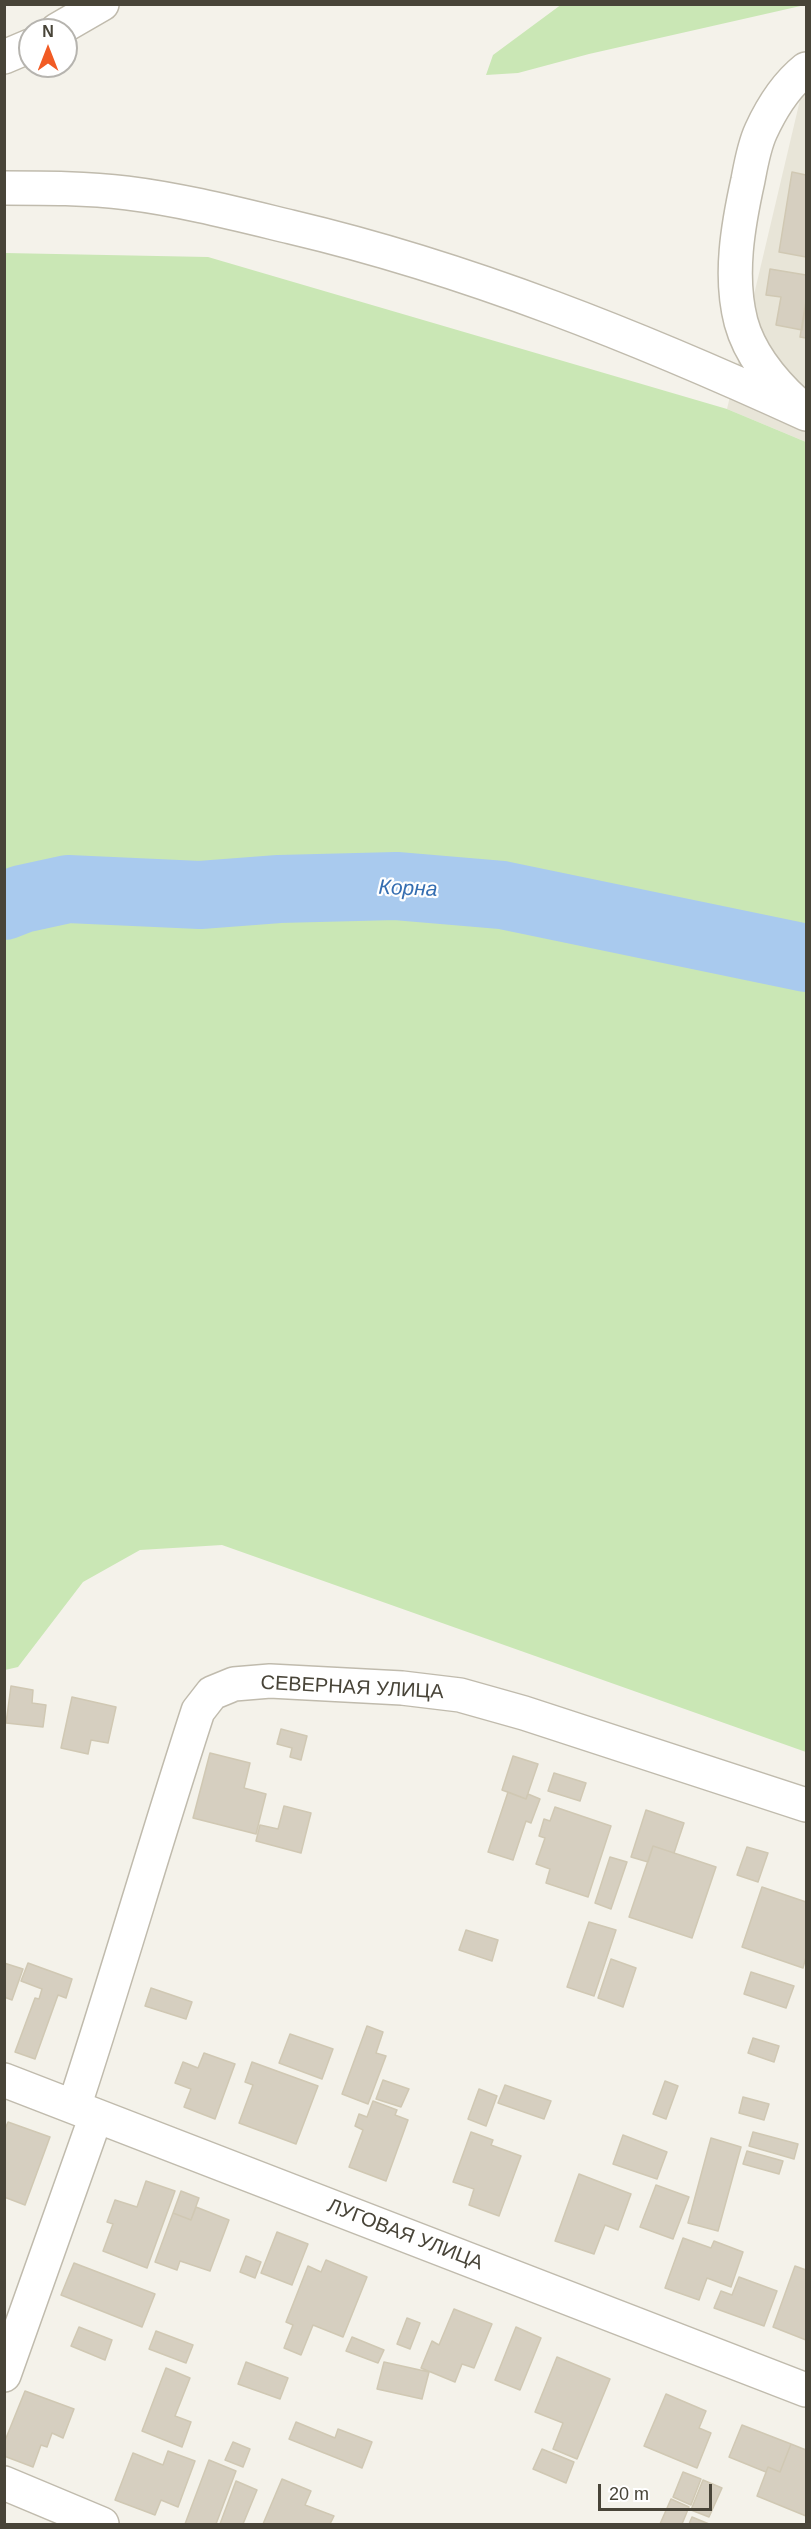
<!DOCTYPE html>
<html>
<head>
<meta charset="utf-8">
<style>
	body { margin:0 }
	#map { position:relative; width:811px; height:2529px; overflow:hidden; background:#f4f2ea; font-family:Helvetica,sans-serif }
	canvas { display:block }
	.frame { position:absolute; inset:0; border:6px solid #484438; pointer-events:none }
	.north { position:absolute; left:18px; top:18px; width:60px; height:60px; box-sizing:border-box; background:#fff; border:2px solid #b6b4af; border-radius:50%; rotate:0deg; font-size:16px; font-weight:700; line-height:24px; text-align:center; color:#484438 }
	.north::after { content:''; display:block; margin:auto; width:21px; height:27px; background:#f15b24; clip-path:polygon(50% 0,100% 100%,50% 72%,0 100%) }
	.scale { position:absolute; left:598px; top:2484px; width:114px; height:27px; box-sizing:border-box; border:3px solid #484438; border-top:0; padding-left:8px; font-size:18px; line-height:21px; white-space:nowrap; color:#484438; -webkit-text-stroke:4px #fff; paint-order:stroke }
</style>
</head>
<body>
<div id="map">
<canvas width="811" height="2529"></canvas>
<div class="frame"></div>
<div class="north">N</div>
<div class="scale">20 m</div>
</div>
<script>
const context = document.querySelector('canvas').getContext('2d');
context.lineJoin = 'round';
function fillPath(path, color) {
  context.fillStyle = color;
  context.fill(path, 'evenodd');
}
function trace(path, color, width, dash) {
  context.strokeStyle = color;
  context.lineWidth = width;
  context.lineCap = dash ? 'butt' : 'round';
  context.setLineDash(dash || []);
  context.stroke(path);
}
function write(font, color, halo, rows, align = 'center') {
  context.font = font + ' Helvetica,sans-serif';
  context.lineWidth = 4.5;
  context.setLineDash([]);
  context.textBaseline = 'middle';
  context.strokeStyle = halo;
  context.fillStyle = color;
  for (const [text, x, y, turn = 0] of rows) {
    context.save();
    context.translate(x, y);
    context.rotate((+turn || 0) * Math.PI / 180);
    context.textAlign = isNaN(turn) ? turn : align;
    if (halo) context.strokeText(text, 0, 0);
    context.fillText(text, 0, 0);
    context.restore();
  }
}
fillPath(new Path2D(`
	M806,81V442L727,409L804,83Z`), '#e8e5d8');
fillPath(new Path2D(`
	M562,4H805V5L589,54L518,73L486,75L493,55Z
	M5,253L208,257L727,409L806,442V1752L222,1545L140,1550L83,1582L18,1667L5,1670Z`), '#cae7b5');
trace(new Path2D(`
	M4,906L22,899L68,889L200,895L279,889L396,886L502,895L806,958`), '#a9caee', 68);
const building = new Path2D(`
	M792,172L806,175V257L779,252Z
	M770,269L806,275V301L802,330L776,325L781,297L766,295Z
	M806,301V338L800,337Z
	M11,1686L33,1690L32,1703L46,1705L43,1727L6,1723Z
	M72,1697L116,1707L108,1743L91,1740L88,1754L61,1748Z
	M281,1729L307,1736L301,1760L290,1757L292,1748L277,1744Z
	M210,1753L250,1763L244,1788L266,1794L256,1834L193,1818Z
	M513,1756L538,1764L526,1799L502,1790Z
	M554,1773L586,1783L580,1801L548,1791Z
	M508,1792L526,1799L528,1794L540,1799L531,1823L526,1821L513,1860L488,1852Z
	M284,1806L311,1813L301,1853L256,1841L260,1825L278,1829Z
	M555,1807L611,1826L588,1897L546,1883L550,1869L536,1864L545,1838L539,1836L544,1819L550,1821Z
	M646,1810L684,1823L674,1853L653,1846L648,1862L631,1857Z
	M653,1846L716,1867L692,1938L629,1917Z
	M747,1847L768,1853L758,1882L737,1875Z
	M610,1857L627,1862L611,1909L595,1903Z
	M762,1887L806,1902V1957L803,1968L742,1947Z
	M589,1922L616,1930L594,1996L567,1987Z
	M466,1930L498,1940L492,1961L459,1950Z
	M611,1959L636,1968L623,2007L598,1998Z
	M4,1963L23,1969L12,2000L4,1997Z
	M28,1963L72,1979L66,1998L58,1995L35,2059L15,2052L35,1998L39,1999L42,1989L21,1981Z
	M751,1972L794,1986L786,2008L744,1994Z
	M151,1988L192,2002L186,2019L145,2006Z
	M367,2026L383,2032L376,2053L386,2056L368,2104L342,2094Z
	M290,2034L333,2049L322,2079L279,2063Z
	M753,2038L779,2046L774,2062L748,2053Z
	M204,2053L235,2064L215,2119L184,2107L191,2089L175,2083L183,2062L198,2068Z
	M252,2062L318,2086L296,2144L239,2123L253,2085L245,2082Z
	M383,2080L409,2089L401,2107L376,2099Z
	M665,2081L678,2086L666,2119L653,2114Z
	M505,2085L551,2101L544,2119L498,2103Z
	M479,2089L497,2096L486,2126L468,2119Z
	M743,2097L769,2104L764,2120L739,2113Z
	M373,2101L397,2110L395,2115L408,2120L386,2181L349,2167L363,2130L355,2126L359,2114L367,2117Z
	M8,2122L50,2137L25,2205L4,2197V2131Z
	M471,2132L493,2140L491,2145L521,2156L499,2216L469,2205L474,2189L453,2182Z
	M753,2132L798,2144L794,2159L749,2146Z
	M623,2135L667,2152L657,2179L613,2164Z
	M711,2138L741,2147L718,2231L688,2223Z
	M747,2151L783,2161L779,2174L743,2164Z
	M579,2174L631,2194L618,2230L605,2225L594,2254L555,2241Z
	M146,2181L175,2191L147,2268L103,2251L113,2224L107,2222L115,2200L137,2207Z
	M656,2185L689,2197L673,2239L640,2227Z
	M181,2191L199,2198L191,2220L173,2213Z
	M196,2207L229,2220L210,2271L180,2261L177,2270L155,2262L173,2213L191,2220Z
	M277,2232L308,2244L292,2285L261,2273Z
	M683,2238L711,2248L714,2241L743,2252L731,2287L707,2278L699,2300L665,2288Z
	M246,2256L261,2262L255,2278L240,2272Z
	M326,2260L367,2277L343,2337L313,2325L301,2355L284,2348L293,2325L286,2322L308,2266L321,2272Z
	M74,2263L155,2294L142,2327L61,2295Z
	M795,2266L806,2270V2340L773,2327Z
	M739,2277L777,2291L764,2326L714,2308L721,2291L732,2295Z
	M454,2309L492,2324L474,2368L462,2364L455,2382L421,2368L432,2341L439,2345Z
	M407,2318L420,2323L410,2349L397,2344Z
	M79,2327L112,2340L105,2360L71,2346Z
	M516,2327L541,2338L520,2390L495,2380Z
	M156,2331L193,2345L186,2363L149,2349Z
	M352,2337L384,2350L378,2363L346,2351Z
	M557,2357L610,2379L577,2459L553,2449L563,2423L535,2412Z
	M246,2362L288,2378L280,2399L238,2384Z
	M384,2362L429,2372L422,2399L377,2389Z
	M166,2368L190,2378L175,2416L191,2422L182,2447L142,2431Z
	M25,2391L74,2409L63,2438L52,2433L47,2447L41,2445L33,2467L4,2456V2443Z
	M666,2394L706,2411L699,2428L711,2433L697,2468L644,2446Z
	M296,2422L335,2438L338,2429L372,2442L362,2468L289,2439Z
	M742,2425L791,2444L780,2472L768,2467L766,2472L729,2457Z
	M233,2442L250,2449L243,2467L225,2460Z
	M791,2444L806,2450V2516L757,2496L768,2467L780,2472Z
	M542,2449L574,2462L566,2483L533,2469Z
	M168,2451L195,2461L178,2507L161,2500L155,2515L115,2500L133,2453L163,2465Z
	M209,2460L236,2471L216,2524H185Z
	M683,2472L701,2479L691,2505L673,2497Z
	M282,2479L311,2491L305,2505L334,2516L330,2524H263Z
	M703,2480L722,2488L709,2517L691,2510Z
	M236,2481L257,2490L243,2524H220Z
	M671,2499L689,2507L682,2524H660Z
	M692,2517L709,2524H689Z`);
fillPath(building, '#d6cfc0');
trace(building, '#d0c8b3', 1.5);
const minor = new Path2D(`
	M57,30L102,4
	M4,57L30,46
	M4,188C45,188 87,188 127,193C183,200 237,214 291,227C469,269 640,338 806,414
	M797,404C772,381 750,355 741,322C729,276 738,225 748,180C751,164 754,146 761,131C772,107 786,85 806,69
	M4,2080L806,2390
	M74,2107C117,1976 155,1843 198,1711L212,1693L234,1684L270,1681L402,1688L460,1695L524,1713L806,1805
	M4,2375L96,2116
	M4,2483L102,2524`);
trace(minor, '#c0bbad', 36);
trace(minor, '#fff', 33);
write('20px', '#484438', '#fff', [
	["СЕВЕРНАЯ УЛИЦА",352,1688,3],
	["ЛУГОВАЯ УЛИЦА",405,2235,21]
]);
write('italic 21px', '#356eb1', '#fff', [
	["Корна",408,889,2]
]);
</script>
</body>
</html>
